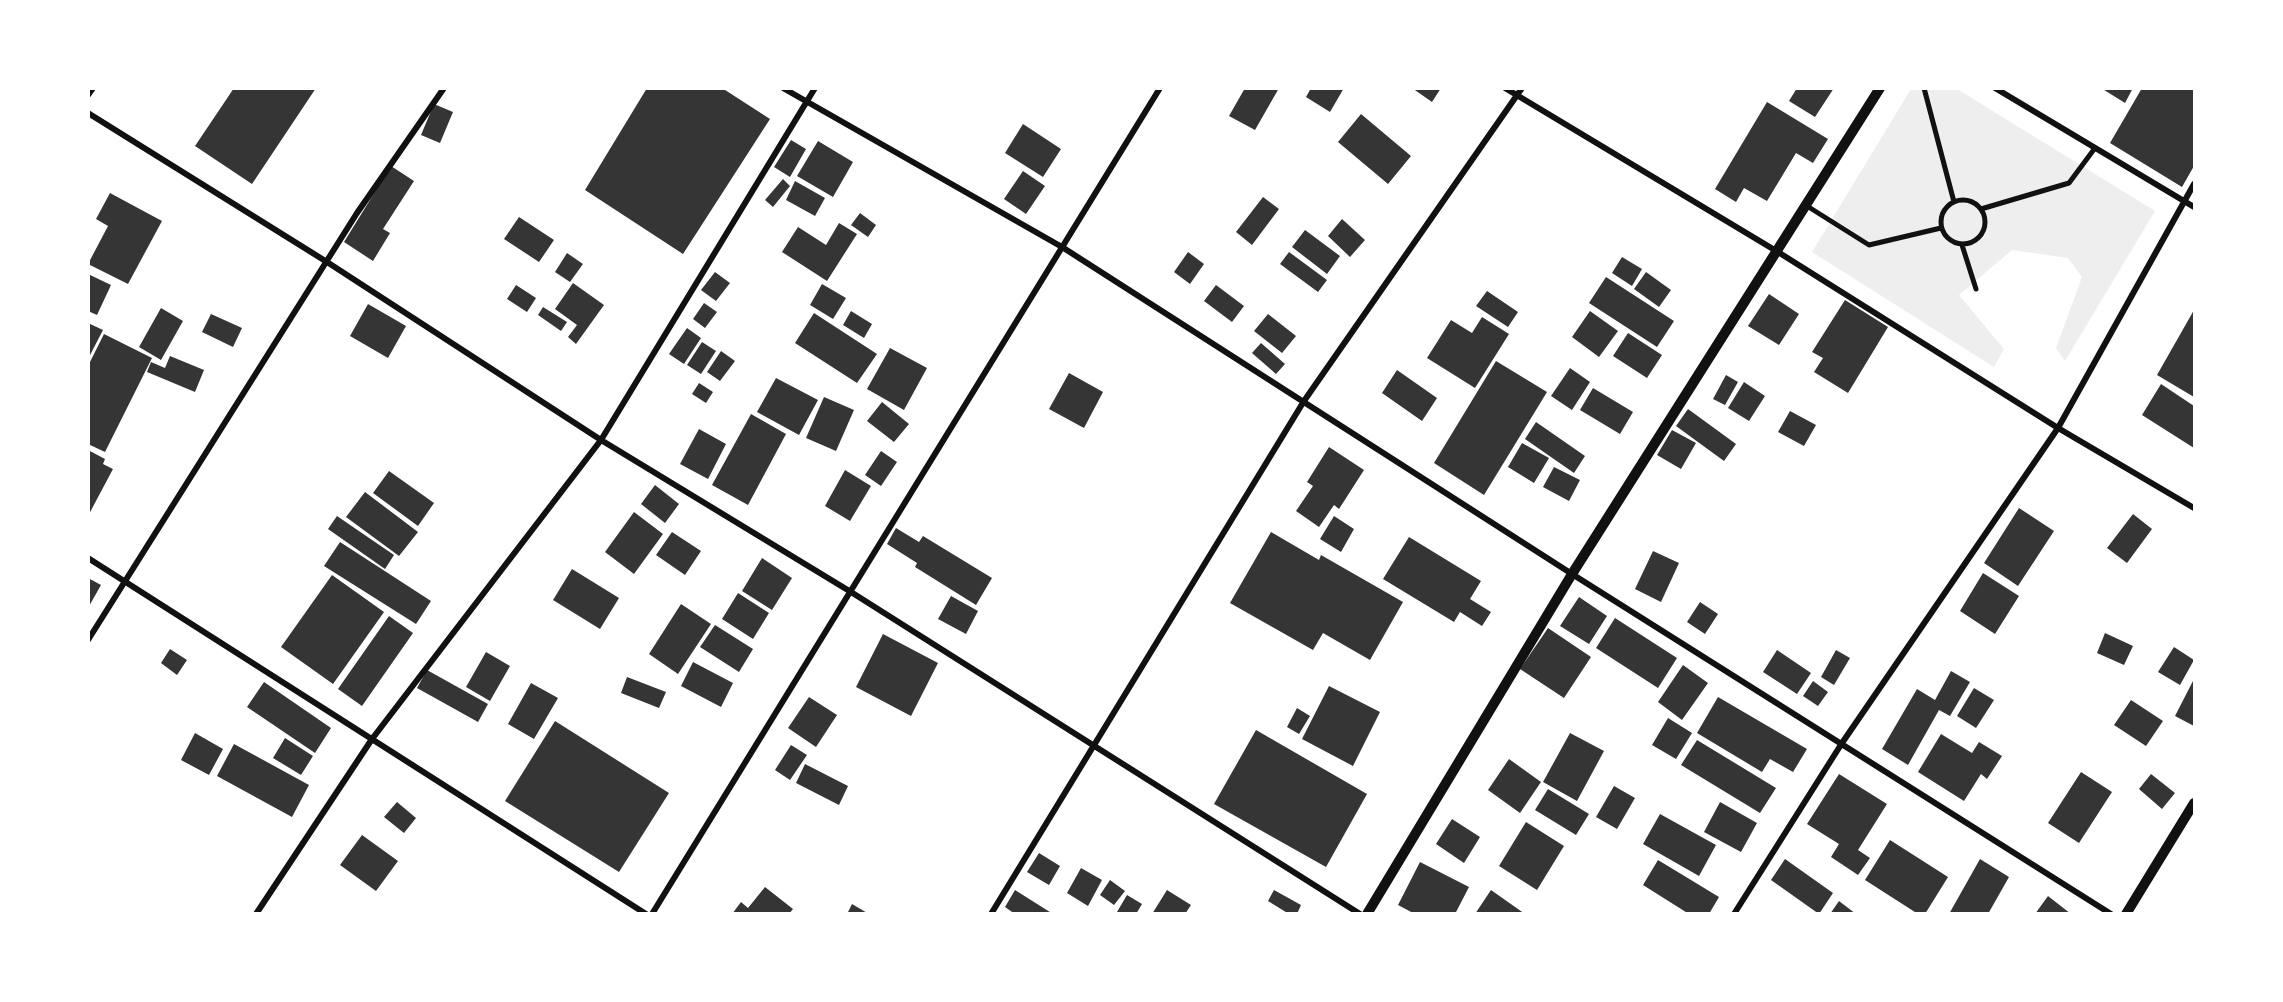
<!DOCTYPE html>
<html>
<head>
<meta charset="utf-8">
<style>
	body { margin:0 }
	#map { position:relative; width:2283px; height:1002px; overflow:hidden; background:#fff; font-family:Quicksand,sans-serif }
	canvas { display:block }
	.frame { position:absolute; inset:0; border:90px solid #fff; pointer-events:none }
</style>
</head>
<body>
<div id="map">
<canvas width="2283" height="1002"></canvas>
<div class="frame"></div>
</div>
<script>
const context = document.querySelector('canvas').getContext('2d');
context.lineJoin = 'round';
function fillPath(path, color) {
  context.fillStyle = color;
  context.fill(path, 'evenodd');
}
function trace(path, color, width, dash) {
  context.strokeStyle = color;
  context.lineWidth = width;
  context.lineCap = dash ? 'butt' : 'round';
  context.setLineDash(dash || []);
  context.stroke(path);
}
fillPath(new Path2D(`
	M1911,89H1957L2155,211L2065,361L2056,348L2082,277L2068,258L2012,250L1959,295L2004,349L1994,367L1812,252Z`), '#eee');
fillPath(new Path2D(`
	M234,88H316L252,184L195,146Z
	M647,88H722L770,119L683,254L585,190Z
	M1245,88H1279L1255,130L1229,116Z
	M1311,88H1344L1330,112L1306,97Z
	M1412,88H1441L1432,102Z
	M1797,88H1834L1815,117L1789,101Z
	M2101,88H2133L2125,103Z
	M2142,88H2194V166L2182,187L2110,143Z
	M1767,102L1828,139L1813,163L1796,153L1767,201L1744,188L1736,202L1715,189Z
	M434,104L453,112L440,143L421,135Z
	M1361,114L1411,156L1388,184L1338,142Z
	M1023,124L1061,149L1043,177L1005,153Z
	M791,140L806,149L790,177L774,167Z
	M818,141L853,162L833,197L797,176Z
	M391,166L414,181L383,229L390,233L373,261L344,242Z
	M1023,171L1045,186L1026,214L1004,199Z
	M783,179L790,186L773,207L765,200Z
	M795,181L825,198L815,216L786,200Z
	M110,193L162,221L128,284L88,264L108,226L96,219Z
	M1263,197L1279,209L1252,245L1236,232Z
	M860,213L876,225L868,237L851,225Z
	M519,217L554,240L539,262L504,239Z
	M1342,219L1365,240L1350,257L1328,236Z
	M839,223L857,234L827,281L782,252L798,227L826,245Z
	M1305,230L1340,256L1327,274L1292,247Z
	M1188,252L1204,264L1190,284L1174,272Z
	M1289,252L1327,280L1318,292L1280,264Z
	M567,253L583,264L570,282L555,272Z
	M1622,257L1642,269L1632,286L1612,273Z
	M715,272L730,283L716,301L701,290Z
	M1646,272L1671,290L1659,307L1634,289Z
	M88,274L111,285L97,315L88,311Z
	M1606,277L1674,321L1657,347L1589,303Z
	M573,283L604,305L576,344L568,337L577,325L555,309Z
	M822,284L846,298L833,319L810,305Z
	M516,285L536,298L527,312L507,299Z
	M1216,285L1244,306L1232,322L1204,301Z
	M1487,291L1518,312L1508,327L1476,306Z
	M1769,294L1799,314L1779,345L1748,326Z
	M1845,300L1888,327L1848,393L1814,372L1823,358L1812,352Z
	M704,303L717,312L705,328L693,319Z
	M368,304L406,326L388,358L350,336Z
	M543,307L567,322L561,331L538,315Z
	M161,308L183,321L161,360L139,347Z
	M2194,310V397L2157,375Z
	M851,311L872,324L864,338L843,325Z
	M1590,311L1618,331L1599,357L1572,337Z
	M814,313L877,354L857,383L795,343Z
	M211,314L242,328L233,347L202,332Z
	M1268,314L1296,336L1282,353L1254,331Z
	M1482,317L1509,334L1475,388L1427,358L1451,320L1472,333Z
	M88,323L103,330L88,359Z
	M687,328L701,338L684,364L669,354Z
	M1628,333L1662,355L1647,378L1613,356Z
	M104,334L152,358L105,452L88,444V366Z
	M702,342L716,351L701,374L687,365Z
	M1261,343L1285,364L1276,374L1252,353Z
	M890,348L927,368L904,410L867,389Z
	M721,351L735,361L720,381L707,372Z
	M170,356L204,370L195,392L147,372L151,362L165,368Z
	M1496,361L1547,392L1484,495L1434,463Z
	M1570,368L1590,382L1572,410L1551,396Z
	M1397,370L1437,398L1422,421L1382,393Z
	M1069,373L1103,392L1084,428L1049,409Z
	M1726,375L1738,382L1725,405L1713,399Z
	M776,378L818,400L799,435L757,412Z
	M1744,382L1765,396L1749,421L1728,408Z
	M699,383L713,392L706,403L692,394Z
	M2161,384L2194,406V448L2142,415Z
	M1593,388L1633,412L1620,434L1580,410Z
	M824,397L854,410L836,451L806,438Z
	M882,402L909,424L894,442L867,421Z
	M1688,409L1736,444L1724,461L1676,426Z
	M1790,411L1816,425L1804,446L1778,432Z
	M751,414L786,434L748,505L712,485Z
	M1536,422L1585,456L1574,473L1525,439Z
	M699,429L726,444L708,479L680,464Z
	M1672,430L1696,443L1681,469L1657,455Z
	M1522,443L1549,458L1534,483L1508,467Z
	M1329,447L1364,470L1339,509L1334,505L1319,527L1296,511L1313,486L1307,482Z
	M88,450L105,459L103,464L113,469L88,516Z
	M881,451L897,462L881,486L865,475Z
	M1554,467L1580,480L1569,501L1543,487Z
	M845,470L871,486L850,521L825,506Z
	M389,471L434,503L418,526L373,493Z
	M655,485L679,504L665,523L641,504Z
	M365,492L418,532L399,556L346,517Z
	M2019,508L2054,531L2018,586L1984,563Z
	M634,512L663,534L634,574L605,552Z
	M2133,514L2152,529L2127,563L2107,548Z
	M337,516L394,555L385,569L328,529Z
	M1334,516L1354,529L1341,552L1320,539Z
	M896,528L919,542L923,536L992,578L976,605L915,567L917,563L887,544Z
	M672,532L701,551L685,575L656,555Z
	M1271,532L1319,560L1321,555L1403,602L1370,660L1323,633L1313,650L1230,603Z
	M1409,537L1481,581L1470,599L1491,612L1482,626L1460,612L1454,622L1383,579Z
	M340,542L431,601L416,624L324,566Z
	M1653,551L1679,563L1661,602L1635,589Z
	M762,558L792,578L772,610L742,591Z
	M572,569L619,598L600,629L553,600Z
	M1983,573L2019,596L1995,634L1960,611Z
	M332,575L384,612L333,684L281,647Z
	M88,578L101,585L88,608Z
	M738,593L769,613L753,639L722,619Z
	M951,596L978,611L966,634L938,619Z
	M1579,597L1607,616L1589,644L1560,626Z
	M1700,602L1718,614L1705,634L1687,622Z
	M681,604L711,624L678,674L649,654Z
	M389,616L413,633L362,706L338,689Z
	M1615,618L1677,658L1658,688L1596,648Z
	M715,625L753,649L739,672L700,647Z
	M1548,628L1591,657L1564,698L1520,669Z
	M2105,633L2133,646L2124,665L2097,653Z
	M883,634L938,663L911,716L856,687Z
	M2174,647L2194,660L2180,685L2158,672Z
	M170,649L187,660L177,675L161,663Z
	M1777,650L1811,673L1797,694L1763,672Z
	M1836,650L1850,658L1834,685L1821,677Z
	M486,652L510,666L490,701L466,687Z
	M693,662L733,683L721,707L681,686Z
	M1683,665L1708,683L1682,720L1658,702Z
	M427,670L488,704L478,722L417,688Z
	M1951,671L1970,682L1950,716L1939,710L1908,765L1882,749L1917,689L1935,700Z
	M627,677L666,692L659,708L621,693Z
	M2194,679V726L2175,716Z
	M1813,681L1828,692L1818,706L1803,696Z
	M264,682L331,728L315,753L247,707Z
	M531,683L558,698L534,739L508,724Z
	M1329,686L1380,712L1353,766L1302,739Z
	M1974,688L1994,700L1976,728L1957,716Z
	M809,697L837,715L816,747L788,728Z
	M1718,697L1807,749L1793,772L1770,759L1762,772L1697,733Z
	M2131,700L2163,721L2146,746L2114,725Z
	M1297,708L1310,716L1299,734L1287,727Z
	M1668,718L1692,733L1676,759L1652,745Z
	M555,721L669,793L619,872L505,801Z
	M1256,730L1367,794L1326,867L1214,804Z
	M195,733L223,749L209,775L181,760Z
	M1570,733L1604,751L1577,801L1543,782Z
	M1941,734L1972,753L1979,742L2002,756L1987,779L1981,774L1964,801L1918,772Z
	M285,738L313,756L301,775L273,758Z
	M1697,740L1776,788L1760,813L1681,765Z
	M234,744L309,785L292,817L217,776Z
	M791,745L807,755L790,780L775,770Z
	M1509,759L1541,782L1520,813L1488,790Z
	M805,764L848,786L839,805L796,783Z
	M2081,772L2112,792L2079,843L2048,823Z
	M1839,774L1887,804L1858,850L1870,858L1858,875L1831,857L1839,844L1807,824Z
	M2151,774L2175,793L2162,809L2139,789Z
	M1614,786L1635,798L1617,829L1596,817Z
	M1548,789L1589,814L1576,835L1535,810Z
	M397,802L416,818L404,833L384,817Z
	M1720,802L1757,823L1741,852L1704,832Z
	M1660,814L1716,845L1699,876L1643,844Z
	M1452,819L1480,837L1464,863L1436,844Z
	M1526,822L1564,846L1537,890L1499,866Z
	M362,835L398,861L376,891L340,865Z
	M1890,840L1948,877L1925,914H1918L1865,880Z
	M1039,853L1060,866L1049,885L1027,872Z
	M1785,859L1833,893L1819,914L1771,880Z
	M1980,859L2009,877L1988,914H1949Z
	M1658,860L1719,897L1709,914H1689L1643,885Z
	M1420,862L1469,887L1455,914H1415L1398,905Z
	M1081,868L1102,880L1088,906L1067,893Z
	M1110,880L1125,891L1114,905L1100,895Z
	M765,887L793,909L789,914H732L741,902L748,908Z
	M1015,890L1053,914H1015L1005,907Z
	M1167,890L1191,905L1185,914H1152Z
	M1274,890L1301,905L1297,914H1289L1268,901Z
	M1491,890L1525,914H1475Z
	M1127,895L1142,904L1136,914L1117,912Z
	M2048,896L2071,914H2035Z
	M1839,901L1856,914H1830Z
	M852,904L869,914H847Z`), '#353535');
trace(new Path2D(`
	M1924,88L1954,202
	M1941 222a22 22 0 1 1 44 0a22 22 0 1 1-44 0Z
	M1807,206L1869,245L1941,228
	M1981,209L2069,183L2095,148
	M1962,245L1976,289`), '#111', 5);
trace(new Path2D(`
	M783,88L1062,247L1572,574L2111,914
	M1505,88L1778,252L2058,428L2194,508
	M1995,88L2194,207
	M88,95L93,88
	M88,113L327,262L601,440L851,592L1360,914
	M88,558L646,914
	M88,640L357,213L444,88
	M256,914L372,739L601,440L815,88
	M652,914L1160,88
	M991,914L1304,401L1522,88
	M1734,914L1842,743L2058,428L2194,184`), '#111', 6);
trace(new Path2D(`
	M1367,914L1572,574L1880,88
	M2126,914L2194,803`), '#111', 10);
</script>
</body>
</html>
